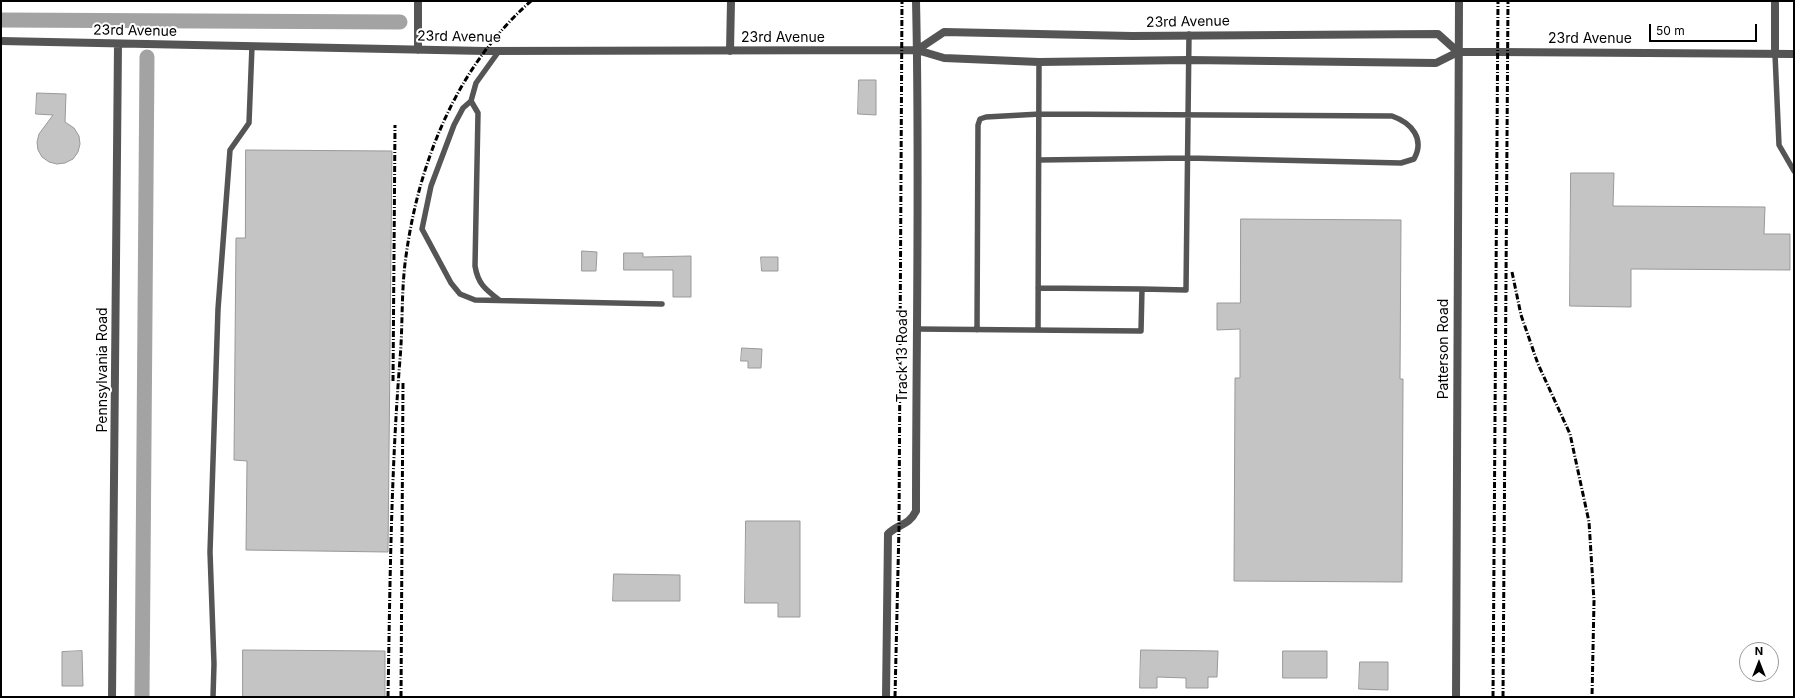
<!DOCTYPE html>
<html>
<head>
<meta charset="utf-8">
<style>
	body { margin:0 }
	#map { position:relative; width:1795px; height:698px; overflow:hidden; background:#fff; font-family:Inter,sans-serif }
	canvas { display:block }
	.frame { position:absolute; inset:0; border:2px solid #000; pointer-events:none }
	.north { position:absolute; left:1739px; top:642px; width:40px; height:40px; box-sizing:border-box; background:#fff; border:1px solid #999; border-radius:50%; rotate:0deg; font-size:11px; font-weight:700; line-height:16px; text-align:center; color:#000 }
	.north::after { content:''; display:block; margin:auto; width:14px; height:18px; background:#000; clip-path:polygon(50% 0,100% 100%,50% 72%,0 100%) }
	.scale { position:absolute; left:1649px; top:24px; width:108px; height:18px; box-sizing:border-box; border:2px solid #000; border-top:0; padding-left:5px; font-size:12px; line-height:14px; white-space:nowrap; color:#000; -webkit-text-stroke:3px #fff; paint-order:stroke }
</style>
</head>
<body>
<div id="map">
<canvas width="1795" height="698"></canvas>
<div class="frame"></div>
<div class="north">N</div>
<div class="scale">50 m</div>
</div>
<script>
const context = document.querySelector('canvas').getContext('2d');
context.lineJoin = 'round';
function trace(path, color, width, dash) {
  context.strokeStyle = color;
  context.lineWidth = width;
  context.lineCap = dash ? 'butt' : 'round';
  context.setLineDash(dash || []);
  context.stroke(path);
}
function fillPath(path, color) {
  context.fillStyle = color;
  context.fill(path, 'evenodd');
}
function write(font, color, halo, rows, align = 'center') {
  context.font = font + ' Inter,sans-serif';
  context.lineWidth = 4;
  context.setLineDash([]);
  context.textBaseline = 'middle';
  context.strokeStyle = halo;
  context.fillStyle = color;
  for (const [text, x, y, turn = 0] of rows) {
    context.save();
    context.translate(x, y);
    context.rotate((+turn || 0) * Math.PI / 180);
    context.textAlign = isNaN(turn) ? turn : align;
    if (halo) context.strokeText(text, 0, 0);
    context.fillText(text, 0, 0);
    context.restore();
  }
}
trace(new Path2D(`
	M1,20L400,22
	M142,697L147,57`), '#a3a3a3', 15);
const building = new Path2D(`
	M859,80H876V115L858,114Z
	M37,93L66,94L65,122L74,128L79,136L80,144L78,152L73,159L65,163L57,164L49,162L42,157L38,150L37,142L39,134L53,115L36,114Z
	M246,150L392,151L388,552L246,550L247,461L234,460L236,238H245Z
	M1571,173H1614L1613,206L1765,207L1764,234H1790V270L1631,269V307L1570,306Z
	M1241,219L1401,220L1400,379H1403L1402,582L1234,581L1235,378H1240V329L1217,330V303H1240Z
	M582,251L597,252L596,271H582Z
	M624,253H643V257L691,256V297H673V270H624Z
	M761,257H778V271H762Z
	M742,348L762,349L761,368H748V361H741Z
	M746,521H800V617H778V603H745Z
	M614,574L680,575V601H613Z
	M243,650L385,651V697H243Z
	M1141,650L1218,651L1217,677H1208V688H1186V678L1157,677V688H1140Z
	M82,651L83,686H62V652Z
	M1283,651H1327V678H1283Z
	M1360,662H1388V690L1359,689Z`);
fillPath(building, '#c4c4c4');
trace(building, '#999', 1);
trace(new Path2D(`
	M499,51L476,83L471,101L463,108L454,125L431,186L422,229L451,283L460,294L475,300L662,304
	M1775,54L1779,145L1794,171
	M471,101L478,113L475,266C478,284 485,289 499,300
	M1038,288L1142,289
	M916,329L1141,331L1142,289L1186,290L1189,34
	M977,330L978,125L980,119L986,117L1040,114L1392,116C1412,123 1425,139 1414,159L1401,163L1188,158L1039,160
	M1038,330L1039,62
	M213,697L214,664L210,552L218,309L230,150L249,123L252,46`), '#555', 5.5);
trace(new Path2D(`
	M418,1V50
	M1,41L485,51L917,50L944,58L1039,62L1188,60L1436,63L1458,52H1498L1794,54
	M917,50L944,32L1132,36L1438,34L1458,52
	M730,51L731,1
	M1775,54V1
	M112,697L118,44
	M886,697L888,534C898,523 908,527 916,511C916,341 920,171 916,1
	M1456,697L1459,1`), '#555', 8);
trace(new Path2D(`
	M1512,272L1521,315L1538,364L1570,434L1589,522L1594,601L1592,697
	M393,381L395,125
	M388,697C390,584 391,472 400,359C403,325 401,290 406,256C419,161 457,66 531,1
	M401,697L403,383
	M895,697L899,527L902,1
	M1493,697L1498,1
	M1503,697L1508,1`), '#000', 3, [6, 2, 1, 2]);
write('14px', '#000', '#fff', [
	["23rd Avenue",1188,22,-1],
	["23rd Avenue",135,31,1],
	["23rd Avenue",459,37,1],
	["23rd Avenue",783,38],
	["23rd Avenue",1590,39],
	["Patterson Road",1444,349,-90],
	["Track 13 Road",903,356,-90],
	["Pennsylvania Road",103,370,-90]
]);
</script>
</body>
</html>
